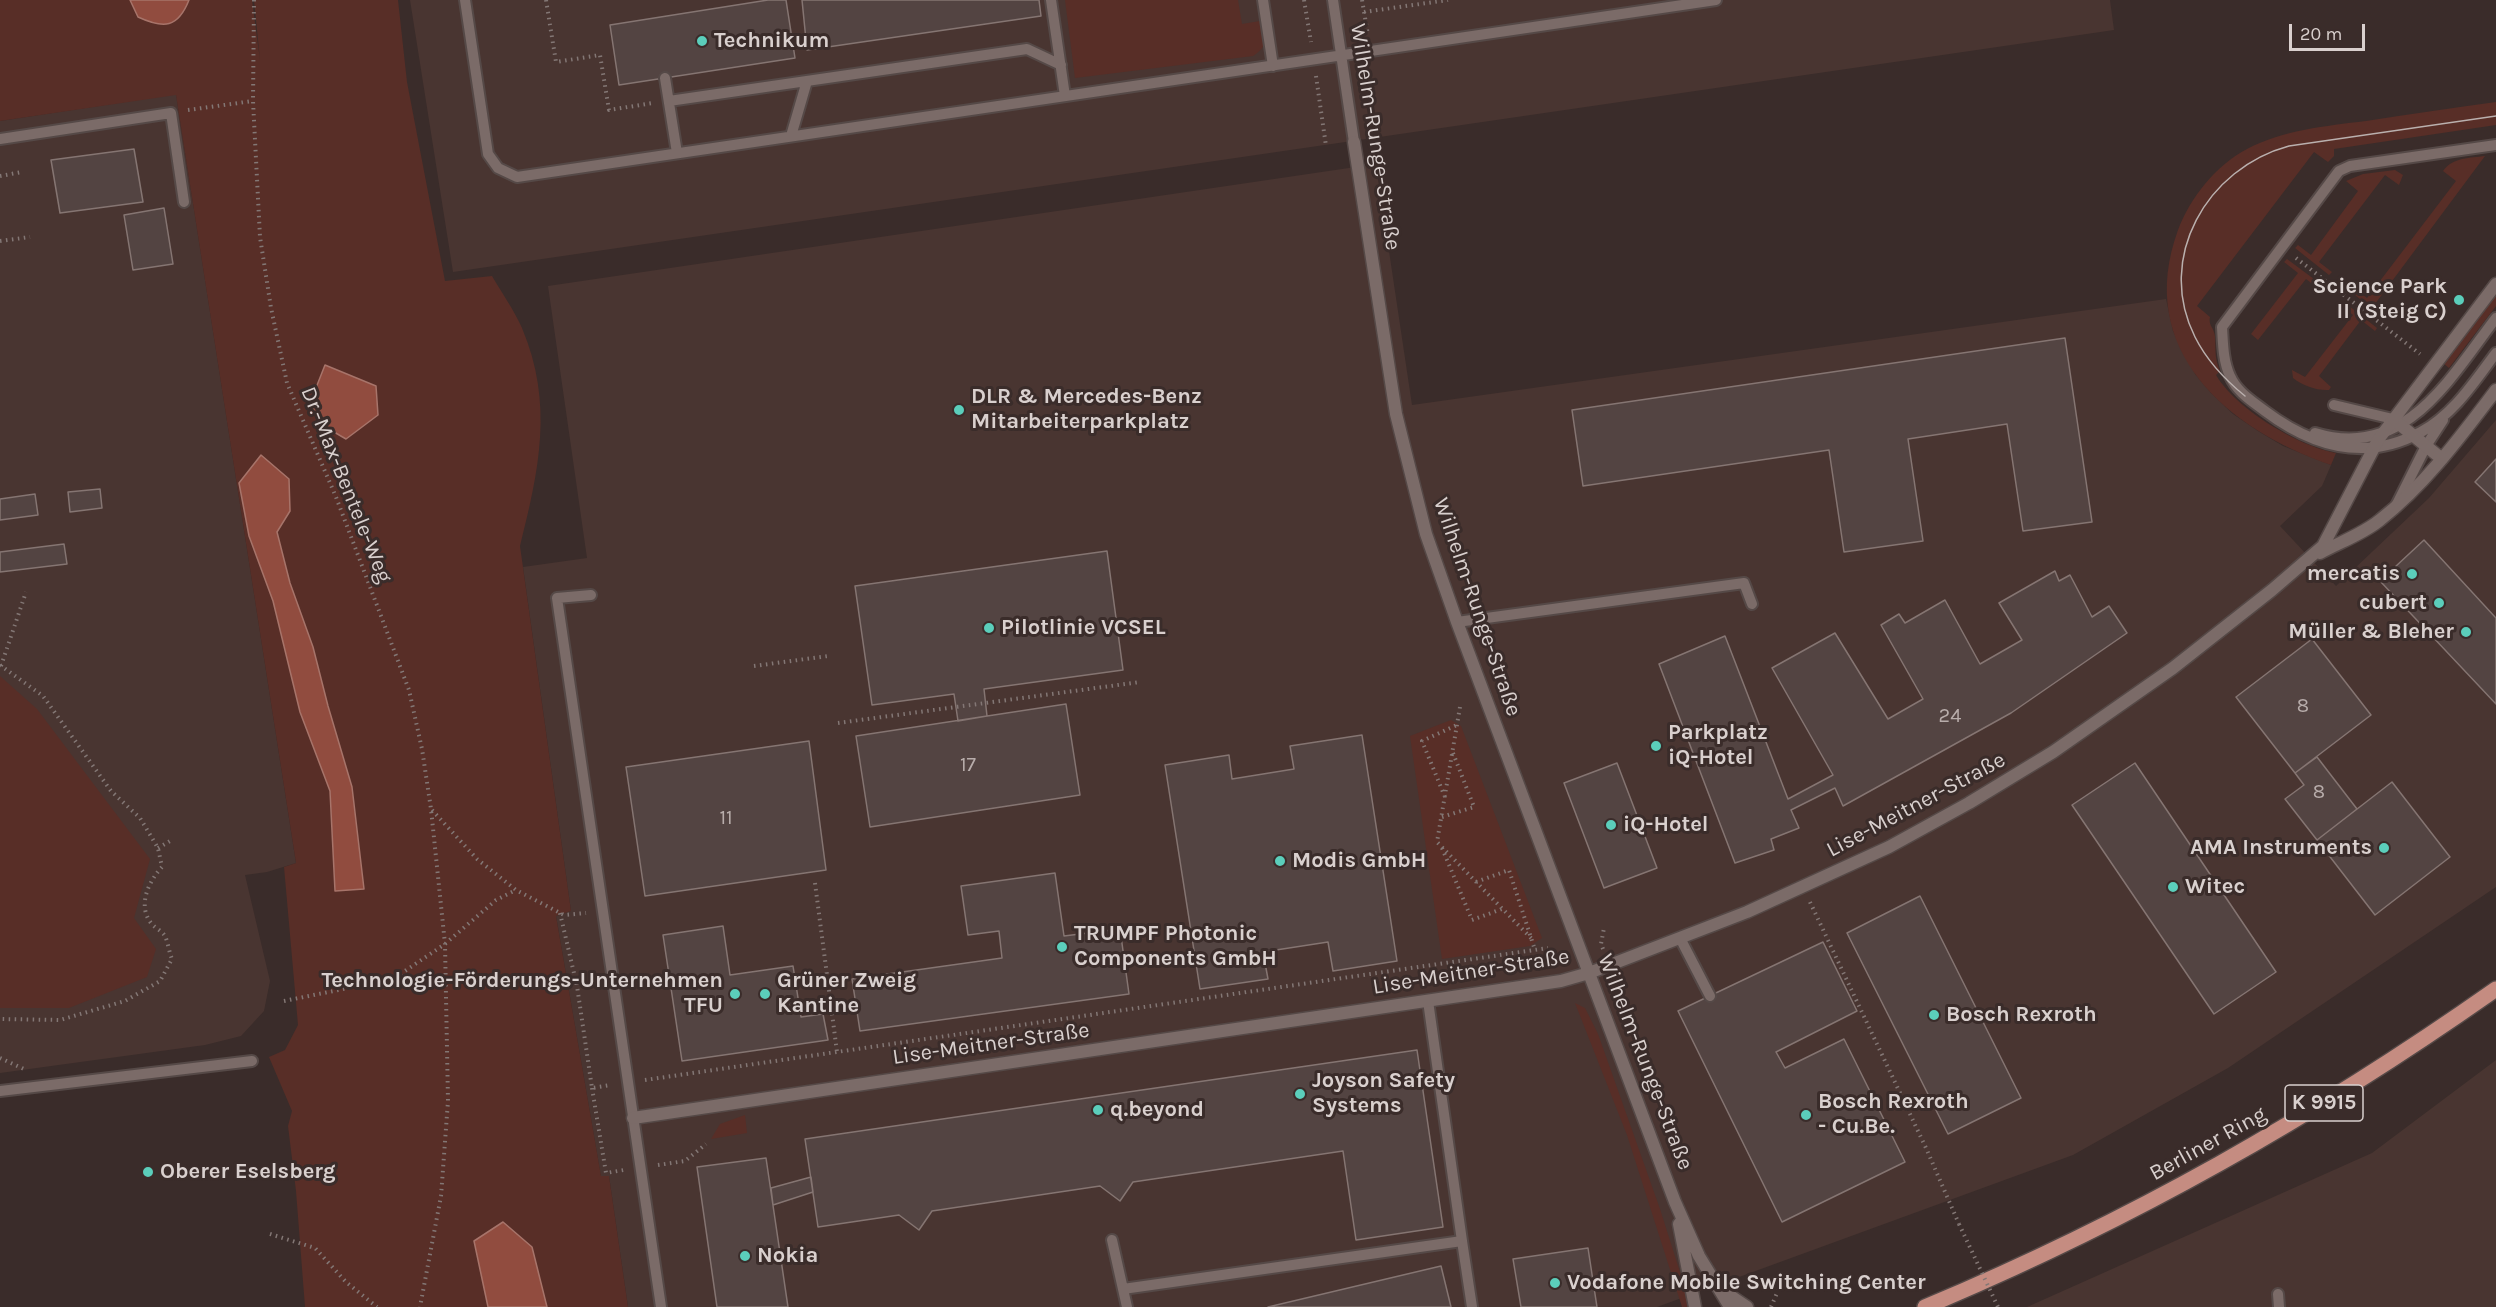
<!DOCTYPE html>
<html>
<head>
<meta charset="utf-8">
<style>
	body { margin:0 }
	#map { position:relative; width:2496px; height:1307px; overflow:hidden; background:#3a2c2a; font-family:Karla,sans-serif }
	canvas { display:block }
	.scale { position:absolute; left:2289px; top:24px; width:76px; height:27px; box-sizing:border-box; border:3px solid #d9d0ce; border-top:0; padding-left:8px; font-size:18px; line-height:21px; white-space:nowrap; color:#d9d0ce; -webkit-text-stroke:4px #3a2c2a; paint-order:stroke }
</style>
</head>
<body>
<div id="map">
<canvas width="2496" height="1307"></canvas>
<div class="scale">20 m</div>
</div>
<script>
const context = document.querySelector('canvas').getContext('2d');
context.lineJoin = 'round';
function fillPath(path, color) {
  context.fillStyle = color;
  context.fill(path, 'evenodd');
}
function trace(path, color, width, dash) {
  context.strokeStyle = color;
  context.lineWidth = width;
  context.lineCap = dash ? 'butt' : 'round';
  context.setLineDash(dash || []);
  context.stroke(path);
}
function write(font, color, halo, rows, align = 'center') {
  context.font = font + ' Karla,sans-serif';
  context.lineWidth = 6;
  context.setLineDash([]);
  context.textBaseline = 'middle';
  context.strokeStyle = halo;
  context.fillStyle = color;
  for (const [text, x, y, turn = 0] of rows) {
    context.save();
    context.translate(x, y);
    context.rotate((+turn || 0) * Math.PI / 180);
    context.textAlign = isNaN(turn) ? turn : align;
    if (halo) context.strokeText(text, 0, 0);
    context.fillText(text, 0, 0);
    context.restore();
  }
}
fillPath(new Path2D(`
	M410,0H2110L2114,30L453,272Z
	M176,94L296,863L267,872L245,875L270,981L264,1011L241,1036L205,1045L0,1073V121Z
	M1376,164L1412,405L2166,299L2173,331L2195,374L2211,393L2233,414L2258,431L2283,446L2331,465L2322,486L2280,526L2336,586L2429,498L2496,420V887L2228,1068L2073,1155L1657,1307H628L609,1176L601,1177L556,916L571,911L523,567L587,558L548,286Z
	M2496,1060V1307H2027L2372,1153Z`), '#493531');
fillPath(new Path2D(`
	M0,0H252L260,60L254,0H398L407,82L445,281L492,276C502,293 514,310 522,328C554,404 539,470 520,546L571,911L556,916L601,1176H609L628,1307H305L296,1191L288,1126L292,1111L269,1057L285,1050L298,1025L284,867L296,863L176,95L0,121ZM290,511L277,532L290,583L313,647L328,706L352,787L364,889L335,891L330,791L300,712L273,601L249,536Z
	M1065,0H1238L1242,24L1266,20C1265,38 1269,46 1253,56L1075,78Z
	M2496,102V125L2334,149V156L2328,162L2314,152L2197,306L2210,317C2208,325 2214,328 2215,336C2216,349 2214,357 2220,371L2216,375C2236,409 2298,446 2336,453L2331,465C2227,429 2134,350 2178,230C2190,198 2216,165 2247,149C2284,130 2325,126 2366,121C2409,114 2453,108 2496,102Z
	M2485,156L2375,304L2387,314L2384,318L2350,291L2353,287L2367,298L2456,181L2443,171C2453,157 2470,158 2485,156Z
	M2395,170L2403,175L2399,185L2385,175L2319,262L2332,272L2329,275L2295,248L2298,245L2311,255L2358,191L2346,181L2363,174Z
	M2287,259L2322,285L2319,289L2306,279L2258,340L2251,334L2298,273L2284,262Z
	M2496,293V306L2449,368L2443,363Z
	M2344,302L2377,328L2375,331L2361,320L2319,376L2331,387L2329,390C2317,391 2302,385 2293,378L2292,370L2305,377L2353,315L2341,305Z
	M0,676L37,709L150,859L134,918L156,949L147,977L69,1008H0Z
	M1451,720L1461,726L1542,938L1530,946L1442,959L1410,736Z
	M1575,1003L1585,1008L1598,1034L1660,1209L1691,1307H1682L1627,1135Z
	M745,1115L747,1133L711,1139L720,1124Z`), '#582e27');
const water = new Path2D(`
	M130,0H189C178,28 164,29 138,17Z
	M325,365L376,386L378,415L346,439L322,425L310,403Z
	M261,455L289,479L290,511L277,532L290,583L313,647L328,706L352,787L364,889L335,891L330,791L300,712L273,601L249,536L239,483Z
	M503,1222L532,1247L547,1307H488L474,1241Z`);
fillPath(water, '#914c3f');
trace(water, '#a7746a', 1.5);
const building = new Path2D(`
	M768,0H786L795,58L619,85L610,25Z
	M802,0H1039L1041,16L807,50Z
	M134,149L143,202L60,213L51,160Z
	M164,208L173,264L133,270L124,215Z
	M2065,338L2092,522L2023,531L2007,424L1908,439L1923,541L1844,552L1829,450L1583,486L1572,410Z
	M2496,459V502L2475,482Z
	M100,489L102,508L70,512L68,492Z
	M35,494L38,515L0,520V499Z
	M2424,540L2496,618V704L2380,581Z
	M64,544L67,564L0,572V552Z
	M1107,551L1123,670L984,689L987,716L958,721L954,694L872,705L855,586Z
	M2055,571L2059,581L2070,575L2092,617L2109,606L2127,633L2011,713L1843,806L1835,788L1791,810L1799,828L1771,839L1774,850L1735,863L1659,664L1725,636L1788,799L1833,775L1772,668L1835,633L1888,719L1923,699L1881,625L1899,614L1905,623L1945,600L1980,664L2022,640L1999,603Z
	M2312,639L2371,715L2295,773L2236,697Z
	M1066,704L1080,795L870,827L856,736Z
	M1362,735L1397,961L1333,971L1328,942L1263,952L1268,979L1200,989L1165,765L1229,755L1232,779L1294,769L1290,746Z
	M809,741L826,870L645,896L626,767Z
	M2317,757L2357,809L2317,840L2285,799L2304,785L2295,773Z
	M1617,763L1657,868L1604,888L1564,783Z
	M2135,763L2276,972L2214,1014L2072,805Z
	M2392,782L2450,857L2375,915L2317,840Z
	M1055,873L1064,936L1120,929L1129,994L860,1031L852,979L1002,958L999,931L968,935L961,886Z
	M1920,896L2021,1098L1948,1134L1847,933Z
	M723,926L730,975L793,966L801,1017L823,1014L828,1040L682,1061L663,935Z
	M1823,942L1857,1011L1776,1052L1785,1068L1844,1039L1905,1162L1782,1222L1678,1011Z
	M1417,1050L1443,1227L1356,1240L1343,1151L1133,1182L1120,1201L1100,1186L932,1211L919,1230L899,1215L818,1227L805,1139Z
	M766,1158L788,1307H717L697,1167Z
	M811,1177L813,1192L773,1205L771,1188Z
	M1588,1248L1597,1307H1521L1513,1259Z
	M1441,1266L1451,1307H1268Z`);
fillPath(building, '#534442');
trace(building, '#857572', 1.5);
const service = new Path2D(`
	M465,0L488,154L498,168L517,177L1716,0
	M1051,0L1065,96
	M1263,0L1273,66
	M1333,0L1354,142
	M665,78L677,153
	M669,101L1027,49L1061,65
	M791,136L807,81
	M0,139L171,113L184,202
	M2496,145L2350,166L2339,171L2222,327C2223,343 2223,361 2230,376C2237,392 2252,401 2265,411C2313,447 2366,462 2421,432C2454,414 2474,382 2496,353
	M2334,405L2393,419
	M2315,433C2405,461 2450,378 2496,318
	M2397,504L2426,446L2443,420
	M591,595L557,598L661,1307
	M1457,622L1744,583L1752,604
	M1680,938L1710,996
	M0,1091L252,1061
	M1112,1240L1127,1307
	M1462,1241L1472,1307
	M1123,1289L1462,1241L1428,1001
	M2278,1294L2279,1307`);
const minor = new Path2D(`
	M1354,142L1396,414L1426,534L1457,622L1675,1202L1699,1256L1730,1307
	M2393,419L2442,459
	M2320,553C2340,542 2363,534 2380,520C2426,484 2461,436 2496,390
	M633,1118L1561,981L1589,973L1747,912L1889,847L1969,803L2053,752L2173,668L2272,590L2323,546L2378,440L2496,284
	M1679,1224L1695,1307
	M1723,1291L1747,1307`);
const primary = new Path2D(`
	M1925,1307C2130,1221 2314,1117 2496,989`);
trace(service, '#554947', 14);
trace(minor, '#554947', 15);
trace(primary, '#554947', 18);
trace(new Path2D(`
	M254,0L253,101L260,237L271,308L287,383L336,497L409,690L422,749L431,809L445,944L448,1101L441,1196L420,1307
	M546,0L556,62L600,55L609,110L653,103
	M1304,0L1311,42
	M1362,0L1368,35
	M1364,12L1448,0
	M1316,76L1326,146
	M188,110L253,101
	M0,176L22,172
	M0,241L30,237
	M2296,258L2420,354
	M0,665L43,696L111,791L140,818L158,848L162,867C149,881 137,905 151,923C155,928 162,931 165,936C168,942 169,952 172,959L160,981L125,1001L60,1020L0,1019
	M1,666L26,592
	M754,666L828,656
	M1460,707L1437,842L1532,939
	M838,723L1140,682
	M1445,797L1422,741L1457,725
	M432,810L477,859L516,890L564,915L586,913
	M1442,817L1474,807L1453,753
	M158,848L170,841
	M1442,848L1472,920L1502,909
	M1476,882L1509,870L1535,950
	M815,883L837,1052
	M1810,902L1926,1148L1959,1224
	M560,913L577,986L592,1088L611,1085
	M1603,949L1601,944L1604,928
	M284,1001L393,979L445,944L496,900L516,890
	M0,1058L26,1070
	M645,1080L1548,948
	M592,1088L606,1173L624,1170
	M658,1165L685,1161L706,1144
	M270,1234L315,1248L346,1282L377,1307
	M1771,1307L1780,1286`), '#837775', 4, [1.5, 4.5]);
trace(service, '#7b6b68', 10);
trace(minor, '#7b6b68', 12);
trace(primary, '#c58c81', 15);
trace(new Path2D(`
	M2245,396C2224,379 2207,361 2195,337C2155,258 2207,168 2289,146L2496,116`), '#bab0ae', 1.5);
trace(new Path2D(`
	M1959,1224L1998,1307`), '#837775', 4, [1.5, 4.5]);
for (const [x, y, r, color] of [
	[702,41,6,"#5bcebb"],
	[2459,300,6,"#5bcebb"],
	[959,410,6,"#5bcebb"],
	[2412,574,6,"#5bcebb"],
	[2439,603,6,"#5bcebb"],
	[989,628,6,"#5bcebb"],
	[2466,632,6,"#5bcebb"],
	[1656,746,6,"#5bcebb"],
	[1611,825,6,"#5bcebb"],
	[2384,848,6,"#5bcebb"],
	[1280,861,6,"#5bcebb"],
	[2173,887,6,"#5bcebb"],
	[1062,947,6,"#5bcebb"],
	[735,994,6,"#5bcebb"],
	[765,994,6,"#5bcebb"],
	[1934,1015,6,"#5bcebb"],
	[1300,1094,6,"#5bcebb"],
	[1098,1110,6,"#5bcebb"],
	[1806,1115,6,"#5bcebb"],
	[148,1172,6,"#5bcebb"],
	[745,1256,6,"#5bcebb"],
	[1555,1283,6,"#5bcebb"]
]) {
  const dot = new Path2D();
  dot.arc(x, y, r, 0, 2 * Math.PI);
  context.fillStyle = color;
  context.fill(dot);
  trace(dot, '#3a2c2a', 2);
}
write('20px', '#b8adab', null, [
	["8",2303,706],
	["24",1950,716],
	["17",968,765],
	["8",2319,792],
	["11",726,818]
]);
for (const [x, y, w] of [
	[2324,1103,78]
]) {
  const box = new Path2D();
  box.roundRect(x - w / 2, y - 18, w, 36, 4.5);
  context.fillStyle = '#3a2c2a';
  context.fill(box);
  trace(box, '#d9d0ce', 1.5);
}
write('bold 21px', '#d9d0ce', null, [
	["K 9915",2324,1103]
]);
write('bold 22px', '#d9d0ce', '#3a2c2a', [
	["Technikum",714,41],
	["Science Park",2447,287,"right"],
	["II (Steig C)",2447,312,"right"],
	["DLR & Mercedes-Benz",971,397],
	["Mitarbeiterparkplatz",971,422],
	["mercatis",2400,574,"right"],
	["cubert",2427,603,"right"],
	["Pilotlinie VCSEL",1001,628],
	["Müller & Bleher",2454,632,"right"],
	["Parkplatz",1668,733],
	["iQ-Hotel",1668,758],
	["iQ-Hotel",1623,825],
	["AMA Instruments",2372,848,"right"],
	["Modis GmbH",1292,861],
	["Witec",2185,887],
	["TRUMPF Photonic",1074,934],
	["Components GmbH",1074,959],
	["Technologie-Förderungs-Unternehmen",723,981,"right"],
	["TFU",723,1006,"right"],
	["Grüner Zweig",777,981],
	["Kantine",777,1006],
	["Bosch Rexroth",1946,1015],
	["Joyson Safety",1312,1081],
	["Systems",1312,1106],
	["Bosch Rexroth",1818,1102],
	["- Cu.Be.",1818,1127],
	["q.beyond",1110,1110],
	["Oberer Eselsberg",160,1172],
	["Nokia",757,1256],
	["Vodafone Mobile Switching Center",1567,1283]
], 'left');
write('22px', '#d9d0ce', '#3a2c2a', [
	["Wilhelm-Runge-Straße",1375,137,81],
	["Dr.-Max-Bentele-Weg",346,485,68],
	["Wilhelm-Runge-Straße",1477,607,71],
	["Lise-Meitner-Straße",1916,805,-28],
	["Lise-Meitner-Straße",1471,972,-9],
	["Lise-Meitner-Straße",991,1044,-8],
	["Wilhelm-Runge-Straße",1645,1062,69],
	["Berliner Ring",2208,1144,-29]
]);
</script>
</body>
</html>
